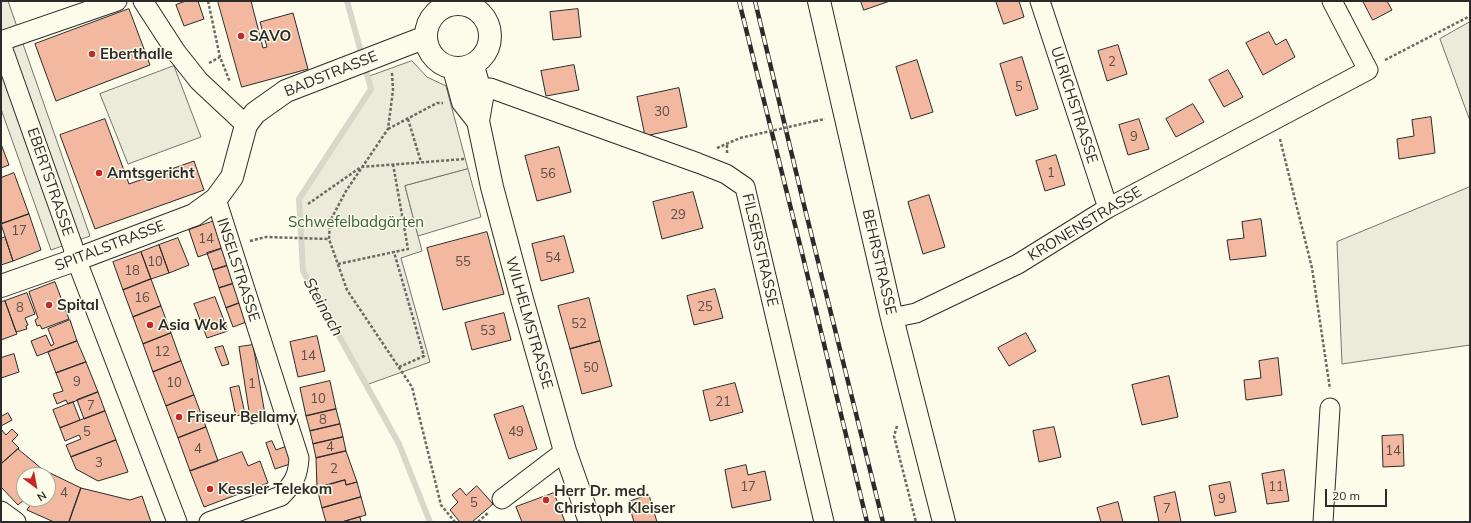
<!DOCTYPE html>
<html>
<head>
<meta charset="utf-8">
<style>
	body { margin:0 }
	#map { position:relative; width:1471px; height:523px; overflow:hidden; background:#fdfbea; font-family:Mulish,sans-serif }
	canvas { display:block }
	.frame { position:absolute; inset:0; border:2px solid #2b2b2b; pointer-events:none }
	.north { position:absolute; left:16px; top:467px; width:40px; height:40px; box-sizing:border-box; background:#fdfbea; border:1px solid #a9a89e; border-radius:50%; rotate:148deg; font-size:11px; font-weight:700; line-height:16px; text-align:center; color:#2b2b2b }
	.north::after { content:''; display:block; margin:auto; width:14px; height:18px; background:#c62828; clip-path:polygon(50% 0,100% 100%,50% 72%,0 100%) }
	.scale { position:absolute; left:1325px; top:489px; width:62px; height:18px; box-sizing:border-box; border:2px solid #2b2b2b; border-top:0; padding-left:5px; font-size:12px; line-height:14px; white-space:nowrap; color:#2b2b2b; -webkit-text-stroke:3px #fdfbea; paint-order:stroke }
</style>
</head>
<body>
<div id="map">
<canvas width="1471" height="523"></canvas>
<div class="frame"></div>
<div class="north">N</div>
<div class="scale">20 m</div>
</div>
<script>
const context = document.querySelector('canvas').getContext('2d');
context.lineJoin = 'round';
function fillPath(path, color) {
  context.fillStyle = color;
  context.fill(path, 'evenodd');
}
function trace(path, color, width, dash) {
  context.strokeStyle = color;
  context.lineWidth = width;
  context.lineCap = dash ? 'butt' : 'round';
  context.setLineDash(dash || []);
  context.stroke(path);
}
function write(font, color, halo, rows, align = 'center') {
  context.font = font + ' Mulish,sans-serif';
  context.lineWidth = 3;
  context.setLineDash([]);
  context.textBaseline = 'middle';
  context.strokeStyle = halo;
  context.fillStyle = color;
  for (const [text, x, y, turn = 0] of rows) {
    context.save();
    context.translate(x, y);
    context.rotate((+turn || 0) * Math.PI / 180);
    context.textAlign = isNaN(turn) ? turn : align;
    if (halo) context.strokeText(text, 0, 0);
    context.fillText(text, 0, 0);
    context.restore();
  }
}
const green = new Path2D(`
	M1470,22V121L1440,39Z
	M412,61L427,77L446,86L468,169L405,186L422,251L401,258L430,362L366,385L303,271L299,199L371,89L368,77Z
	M1470,187V345L1342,364L1337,242Z`);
fillPath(green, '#ecebdb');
trace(green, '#74746e', 1);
const parking = new Path2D(`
	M1,1H8L90,236L51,250L1,109Z
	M174,66L201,137L128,164L100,94Z
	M468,169L481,217L418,236L405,186Z`);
fillPath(parking, '#eceadb');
trace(parking, '#74746e', 1);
trace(new Path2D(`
	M347,1L371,89L299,199L303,271L399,444L430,522`), '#d8d7c9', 6);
const building = new Path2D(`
	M186,1H198L204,19L184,26L176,5Z
	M218,1H251L263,48L267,47L260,22L293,13L308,69L242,87Z
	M861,1H890L864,10Z
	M996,1H1019L1024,17L1004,24Z
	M1363,1H1387L1392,10L1373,20Z
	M129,9L150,65L56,101L35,44Z
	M578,9L581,37L553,40L550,12Z
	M1269,32L1276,45L1286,39L1295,57L1263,75L1246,43Z
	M1118,45L1127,74L1107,81L1098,51Z
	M1022,57L1038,109L1016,116L1000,64Z
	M917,60L933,112L911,119L896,67Z
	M574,65L579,90L546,96L541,71Z
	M1228,70L1243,97L1224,107L1209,80Z
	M679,88L687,127L645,136L637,97Z
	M1193,104L1204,122L1176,137L1166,119Z
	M1431,117L1435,153L1399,159L1397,139L1414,136L1412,120Z
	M105,119L129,184L194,161L204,190L95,229L60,135Z
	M1139,119L1149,149L1128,155L1119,125Z
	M1,144L9,165L1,168Z
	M559,147L571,192L537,201L525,156Z
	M1056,155L1065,185L1045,191L1036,161Z
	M14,173L29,214L1,224V178Z
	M693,192L703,228L662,239L653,202Z
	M929,195L945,247L923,254L908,202Z
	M29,214L41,250L13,261L1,224Z
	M1261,219L1266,256L1230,260L1227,240L1244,238L1242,222Z
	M214,221L223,248L198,257L189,230Z
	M487,232L504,294L443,310L427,248Z
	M564,236L574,272L541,281L532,244Z
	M5,237L13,261L1,265V239Z
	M178,238L189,265L169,273L159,245Z
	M159,245L169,273L151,279L141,252Z
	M223,248L229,265L213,270L207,253Z
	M141,252L151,279L123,290L113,262Z
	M229,265L235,283L219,288L213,270Z
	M151,279L161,306L133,317L123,290Z
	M55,282L69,319L42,329L40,325L37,326L35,320L38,318L29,292Z
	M235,283L242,302L226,308L219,288Z
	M715,289L723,318L694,325L687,296Z
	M27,293L35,314L25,318L28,325L26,326L27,329L16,332L5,301Z
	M215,297L228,331L207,338L194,304Z
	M589,298L600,341L570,349L558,306Z
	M5,301L17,334L1,340V302Z
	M242,302L249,321L233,327L226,308Z
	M161,306L171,333L143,344L133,317Z
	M504,313L511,340L472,350L465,323Z
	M70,320L77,341L37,356L31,341L46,335L51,346L54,344L48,329Z
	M171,333L181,361L153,372L143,344Z
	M1026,333L1036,351L1009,366L998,348Z
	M317,336L325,371L298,377L290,342Z
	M77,341L86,362L56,373L48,352Z
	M600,341L612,386L582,394L570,349Z
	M253,345L266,420L251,424L239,347Z
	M223,346L229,364L222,366L215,348Z
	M14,354L19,372L1,378V358Z
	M1278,358L1282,395L1246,400L1244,380L1261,378L1259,361Z
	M181,361L194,395L166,406L153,372Z
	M86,362L98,392L68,404L66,400L57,404L53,394L63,391L56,373Z
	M1169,376L1178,417L1142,425L1132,385Z
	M330,381L336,409L306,416L300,388Z
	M735,383L743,412L710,421L703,391Z
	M239,386L245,414L236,416L230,388Z
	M98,392L105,411L84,419L77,400Z
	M194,395L206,427L178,438L166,406Z
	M73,402L80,420L60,428L53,410Z
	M523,406L537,449L509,459L494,415Z
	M336,409L340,424L310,431L306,416Z
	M105,411L116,440L71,457L66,445L81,439L79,435L65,441L60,428Z
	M8,413L12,420L1,426V417Z
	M340,424L343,437L313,444L310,431Z
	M206,427L218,461L190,471L178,438Z
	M1054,427L1061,457L1039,462L1033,431Z
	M1,429L6,435L12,429L18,435L12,441L19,448L1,464Z
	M1403,435L1404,466L1383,467L1382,436Z
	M343,437L346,451L316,458L313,444Z
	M116,440L128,472L98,481L76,469L71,457Z
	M272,441L276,450L287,446L293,463L275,469L266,443Z
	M18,449L48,474L47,475H24L25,499L18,505L1,487V464Z
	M346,451L357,482L346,485L345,480L317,488L316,458Z
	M242,452L248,466L260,461L268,483L204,507L190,471Z
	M746,465L748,475L765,471L771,500L732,508L725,470Z
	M1284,470L1289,501L1267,504L1262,474Z
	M50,473L81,488L69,522H54L27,510L34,499H48V477Z
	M345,480L346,485L357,482L361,497L322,508L317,488Z
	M1230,482L1236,512L1215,516L1209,486Z
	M477,486L493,504L472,522H460L450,510L458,502L452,495L460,488L466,495Z
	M81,488L130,500L142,496L151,522H69Z
	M1175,492L1181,522H1159L1154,497Z
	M554,493L565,522H522L516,507Z
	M649,495L657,522H634L628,502Z
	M361,497L366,515L342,522H326L322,508Z
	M1118,502L1123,522H1101L1097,508Z
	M360,517L361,522H342Z`);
fillPath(building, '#f2b8a0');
trace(building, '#2b2b2b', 1);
const street = new Path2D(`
	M143,1L176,52L199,81L246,125
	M1040,1L1108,208
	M1,41L117,1
	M1,44L73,247L75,260L80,269L177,522
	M479,89L490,88L698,163L726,174L745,187L824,522
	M892,318L916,313L1018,264L1108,208L1368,70L1332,1
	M502,499L565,451
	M1,511L16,522
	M209,522L281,496C294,483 298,476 299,458L216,199
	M1323,522L1330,408`);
const secondary = new Path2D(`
	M819,1L892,318L944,522
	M426 36a32 32 0 1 1 64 0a32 32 0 1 1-64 0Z
	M473,66L482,98L478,121L492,187L522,299L565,451L590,522
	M454,69L463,102L478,121
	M1,286L75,260L194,215L216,199L232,177L246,125L255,113L286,91L426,37`);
trace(street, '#2b2b2b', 21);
trace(secondary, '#2b2b2b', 24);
trace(new Path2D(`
	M208,1L220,57
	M1385,60L1470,16
	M209,63L220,57L230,82
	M392,73L393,90L388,129L346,191L330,221L329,239L347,290L412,387L441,505L455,522
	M408,119L421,162
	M815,121L825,119
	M388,129L437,103H443
	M1280,139L1312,268L1330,389
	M717,148L740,138
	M727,153V144
	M393,164L408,249L394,252
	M308,204L361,167L465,159
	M250,241L266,237L329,239
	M338,264L394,252L424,356L399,367
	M897,426L894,436L916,522
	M478,522L489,512`), '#6a6964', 2.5, [3, 2]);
trace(street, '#fdfbea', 19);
trace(secondary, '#fdfbea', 22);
const rail = new Path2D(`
	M739,1L803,257L867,522
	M755,1L803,201L883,522`);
trace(rail, '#2b2b2b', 4.5);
trace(rail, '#fdfbea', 3, [9]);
trace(new Path2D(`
	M740,138L815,121`), '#6a6964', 2.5, [3, 2]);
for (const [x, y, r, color] of [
	[241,36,4,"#c62828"],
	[92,54,4,"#c62828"],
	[99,173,4,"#c62828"],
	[49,305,4,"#c62828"],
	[150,325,4,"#c62828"],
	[179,417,4,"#c62828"],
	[210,489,4,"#c62828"],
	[546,500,4,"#c62828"]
]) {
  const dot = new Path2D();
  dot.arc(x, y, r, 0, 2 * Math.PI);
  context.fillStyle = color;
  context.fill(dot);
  trace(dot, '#fdfbea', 1.5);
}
write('13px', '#5d4e48', null, [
	["2",1112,62],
	["5",1019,87],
	["30",662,112],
	["9",1134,137],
	["1",1051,173],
	["56",548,174],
	["29",678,215],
	["17",19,231],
	["14",206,239],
	["54",553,258],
	["10",155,262],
	["55",463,262],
	["18",132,271],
	["16",142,298],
	["25",705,307],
	["8",20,308],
	["52",579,324],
	["53",488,331],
	["12",162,352],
	["14",308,356],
	["50",591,368],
	["9",77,382],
	["10",174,383],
	["1",252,384],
	["10",318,399],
	["21",723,402],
	["7",91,406],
	["8",323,420],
	["5",87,432],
	["49",516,432],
	["4",330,447],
	["4",198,449],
	["14",1393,451],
	["3",99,463],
	["2",334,469],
	["17",748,487],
	["11",1276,487],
	["4",64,493],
	["9",1222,499],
	["5",474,503],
	["7",1167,509]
]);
write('bold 15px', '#2b2b2b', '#fdfbea', [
	["SAVO",249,36],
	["Eberthalle",100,54],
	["Amtsgericht",107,173],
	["Spital",57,305],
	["Asia Wok",158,325],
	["Friseur Bellamy",187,417],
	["Kessler Telekom",218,489],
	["Herr Dr. med.",554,491],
	["Christoph Kleiser",554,508]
], 'left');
write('15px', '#2b2b2b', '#fdfbea', [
	["BADSTRASSE",331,74,-22],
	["ULRICHSTRASSE",1074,105,72],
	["EBERTSTRASSE",50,182,71],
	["KRONENSTRASSE",1085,224,-31],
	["SPITALSTRASSE",110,246,-21],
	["FILSERSTRASSE",760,250,77],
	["BEHRSTRASSE",879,262,77],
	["INSELSTRASSE",238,270,72],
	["WILHELMSTRASSE",529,323,74]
]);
write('15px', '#34623c', '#fdfbea', [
	["Schwefelbadgärten",356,222]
]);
write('italic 16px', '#2b2b2b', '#fdfbea', [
	["Steinach",323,307,61]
]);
</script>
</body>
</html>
